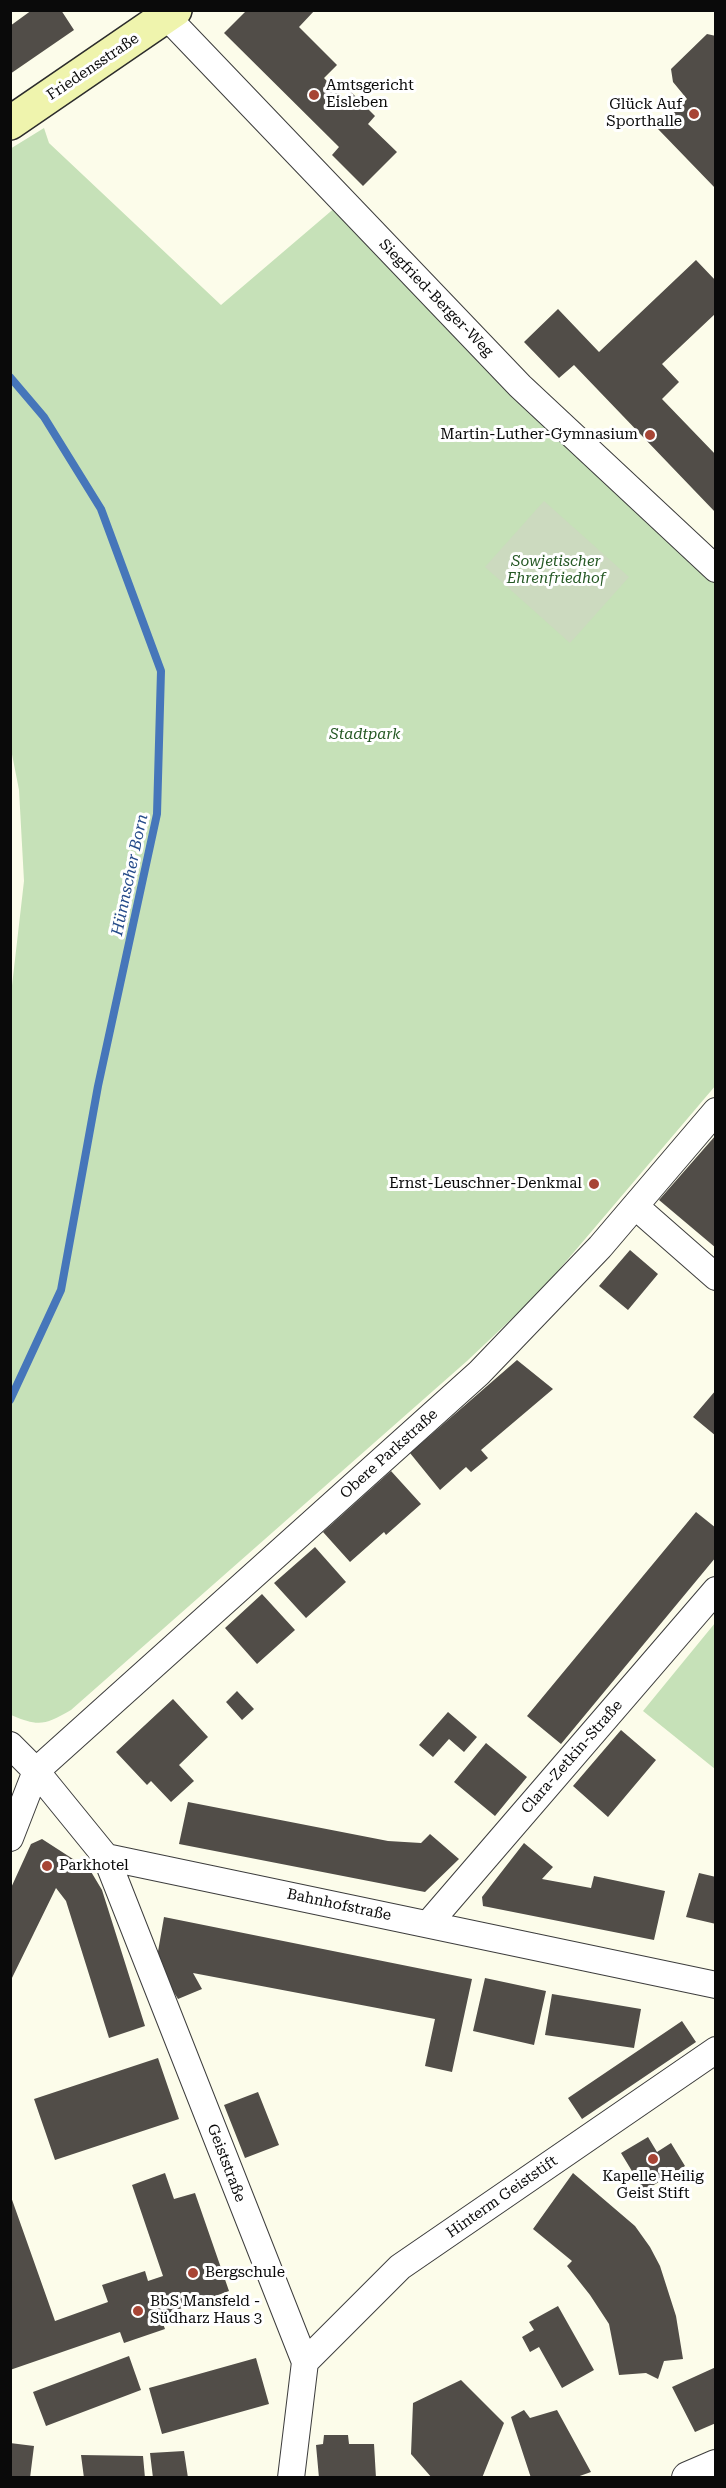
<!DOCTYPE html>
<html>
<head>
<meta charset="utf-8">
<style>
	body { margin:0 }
	#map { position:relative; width:726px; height:2488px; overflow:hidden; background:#fcfcea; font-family:"Roboto Serif",serif }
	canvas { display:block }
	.frame { position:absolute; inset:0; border:12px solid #0a0a0a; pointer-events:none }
</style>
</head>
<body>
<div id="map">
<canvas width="726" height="2488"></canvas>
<div class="frame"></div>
</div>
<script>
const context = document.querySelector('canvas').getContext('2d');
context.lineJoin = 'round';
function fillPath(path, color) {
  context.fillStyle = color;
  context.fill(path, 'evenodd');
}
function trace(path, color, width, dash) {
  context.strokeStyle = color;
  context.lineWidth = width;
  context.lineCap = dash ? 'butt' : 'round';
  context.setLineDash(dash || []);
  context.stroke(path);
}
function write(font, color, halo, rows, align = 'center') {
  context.font = font + ' "Roboto Serif",serif';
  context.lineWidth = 6;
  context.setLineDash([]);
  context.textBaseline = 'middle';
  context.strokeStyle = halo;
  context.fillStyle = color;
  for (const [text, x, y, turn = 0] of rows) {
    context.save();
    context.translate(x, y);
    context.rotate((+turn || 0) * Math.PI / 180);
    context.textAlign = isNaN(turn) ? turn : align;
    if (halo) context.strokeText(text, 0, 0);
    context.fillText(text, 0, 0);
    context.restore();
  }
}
fillPath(new Path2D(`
	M44,128L49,143L221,305L337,206L425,299L666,540L715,581L716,1085L540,1292L467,1361L71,1710C45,1725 39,1727 11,1715L10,1003L24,881L19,790L10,744V149Z
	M715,1623V1769L643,1711Z`), '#c6e1b8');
fillPath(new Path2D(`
	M544,501L629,577L570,643L485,567Z`), '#ccdabf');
trace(new Path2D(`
	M10,377L44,417L101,509L161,671L157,814L98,1086L61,1290L10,1400`), '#4676ba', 8);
fillPath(new Path2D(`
	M61,10L74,30L10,74V26L32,10Z
	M247,10H315L299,27L337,65L324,78L344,99L351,92L375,116L368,124L397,152L363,186L332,155L339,147L224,33Z
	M707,34L716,36V189L658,129L687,99L673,82L671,69Z
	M696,260L716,281V313L662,364L679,382L662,399L716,455V513L574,365L559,378L524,342L558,309L599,352Z
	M716,1135L714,1186L716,1248L659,1200Z
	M630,1250L658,1274L628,1310L599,1286Z
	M517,1360L553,1389L481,1450L488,1458L471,1472L466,1467L440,1490L410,1453Z
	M716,1390V1436L693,1417Z
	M391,1471L421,1504L386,1535L384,1532L350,1562L323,1532Z
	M696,1512L716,1528V1557L561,1744L527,1716Z
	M315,1547L346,1582L306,1618L274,1583Z
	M262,1594L295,1630L257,1664L225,1628Z
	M237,1691L254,1709L242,1720L226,1702Z
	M173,1699L208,1737L179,1765L194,1781L171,1802L151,1781L147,1785L116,1752Z
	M448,1712L477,1737L464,1752L449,1739L433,1757L419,1745Z
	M621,1730L656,1760L608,1817L573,1786Z
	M486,1743L527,1777L495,1816L454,1782Z
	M188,1802L388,1841L421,1843L430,1834L459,1859L425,1892L179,1844Z
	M42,1839L90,1870L102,1890L145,2026L109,2038L66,1901L56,1888L10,1982V1890L31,1844Z
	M524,1843L553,1867L542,1879L591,1888L594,1876L665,1891L654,1940L483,1906L482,1897Z
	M699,1873L716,1877V1924L686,1917Z
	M164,1917L472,1979L452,2072L425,2066L435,2019L193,1973L202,1989L178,1999L156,1963Z
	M485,1978L546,1991L534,2045L473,2031Z
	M552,1994L641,2009L634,2048L545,2035Z
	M682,2021L696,2042L582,2119L568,2098Z
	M158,2058L179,2119L55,2160L34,2099Z
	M258,2092L279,2145L245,2158L224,2105Z
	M648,2137L657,2152L671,2143L685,2166L644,2191L621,2153Z
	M165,2173L174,2199L195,2193L229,2291L160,2316L165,2329L124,2343L120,2332L10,2370V2194L55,2321L108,2302L102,2285L145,2271L148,2281L163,2276L132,2185Z
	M573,2173L635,2226L650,2247L660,2266L676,2316L683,2359L664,2361L658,2379L646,2373L619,2375L609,2324L590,2295L567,2266L572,2261L533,2229Z
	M558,2306L594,2370L562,2388L539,2347L530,2352L522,2337L534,2330L529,2322Z
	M129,2356L141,2390L46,2426L33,2392Z
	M256,2358L269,2404L162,2434L149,2388Z
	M716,2367V2423L695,2432L672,2387Z
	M461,2380L504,2423L482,2478H432L411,2454L413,2403Z
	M524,2410L530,2418L557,2410L591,2472L574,2478H531L511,2417Z
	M324,2435H348L349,2444H374L376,2478H319L316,2445L323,2444Z
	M10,2443L34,2446L30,2478H10Z
	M184,2451L188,2478H153L150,2453Z
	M81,2455L143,2456L145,2478H84Z`), '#514d48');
const minor = new Path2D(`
	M167,17L520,386L716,569
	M635,1206L716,1277
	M10,1745L36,1771L106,1857L716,1985
	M10,1838L36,1771L479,1373L600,1247L716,1111
	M106,1857L305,2362L291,2478
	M429,1923L716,1590
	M305,2362L400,2267L716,2050`);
const tertiary = new Path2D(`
	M688,2478L716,2466`);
const secondary = new Path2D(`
	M10,123L175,10`);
trace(minor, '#3d3d3d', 28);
trace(tertiary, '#3d3d3d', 34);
trace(secondary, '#2c2c2c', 36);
trace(minor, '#fff', 26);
trace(tertiary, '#fff', 32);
trace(secondary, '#eff4ad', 33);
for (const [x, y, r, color] of [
	[314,95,6,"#a74535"],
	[694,114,6,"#a74535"],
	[650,435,6,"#a74535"],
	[594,1184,6,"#a74535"],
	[47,1866,6,"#a74535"],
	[653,2159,6,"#a74535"],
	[193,2273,6,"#a74535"],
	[138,2311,6,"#a74535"]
]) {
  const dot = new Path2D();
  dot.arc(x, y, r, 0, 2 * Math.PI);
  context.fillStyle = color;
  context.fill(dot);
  trace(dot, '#fff', 2);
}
write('15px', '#0a0a0a', '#fff', [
	["Friedensstraße",93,67,-34],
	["Siegfried-Berger-Weg",436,298,46],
	["Obere Parkstraße",389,1454,-42],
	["Clara-Zetkin-Straße",572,1757,-49],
	["Bahnhofstraße",339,1905,12],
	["Geiststraße",226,2163,69],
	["Hinterm Geiststift",502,2197,-35]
]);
write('15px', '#0a0a0a', '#fff', [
	["Amtsgericht",326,86],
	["Eisleben",326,103],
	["Glück Auf",682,105,"right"],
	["Sporthalle",682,122,"right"],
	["Martin-Luther-Gymnasium",638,435,"right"],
	["Ernst-Leuschner-Denkmal",582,1184,"right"],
	["Parkhotel",59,1866],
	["Kapelle Heilig",653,2177,"center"],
	["Geist Stift",653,2194,"center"],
	["Bergschule",205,2273],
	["BbS Mansfeld -",150,2302],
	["Südharz Haus 3",150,2319]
], 'left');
write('italic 15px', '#255824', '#fff', [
	["Sowjetischer",556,562],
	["Ehrenfriedhof",556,579],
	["Stadtpark",365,735]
]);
write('italic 16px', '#254b8a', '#fff', [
	["Hünnscher Born",130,875,-78]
]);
</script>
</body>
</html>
